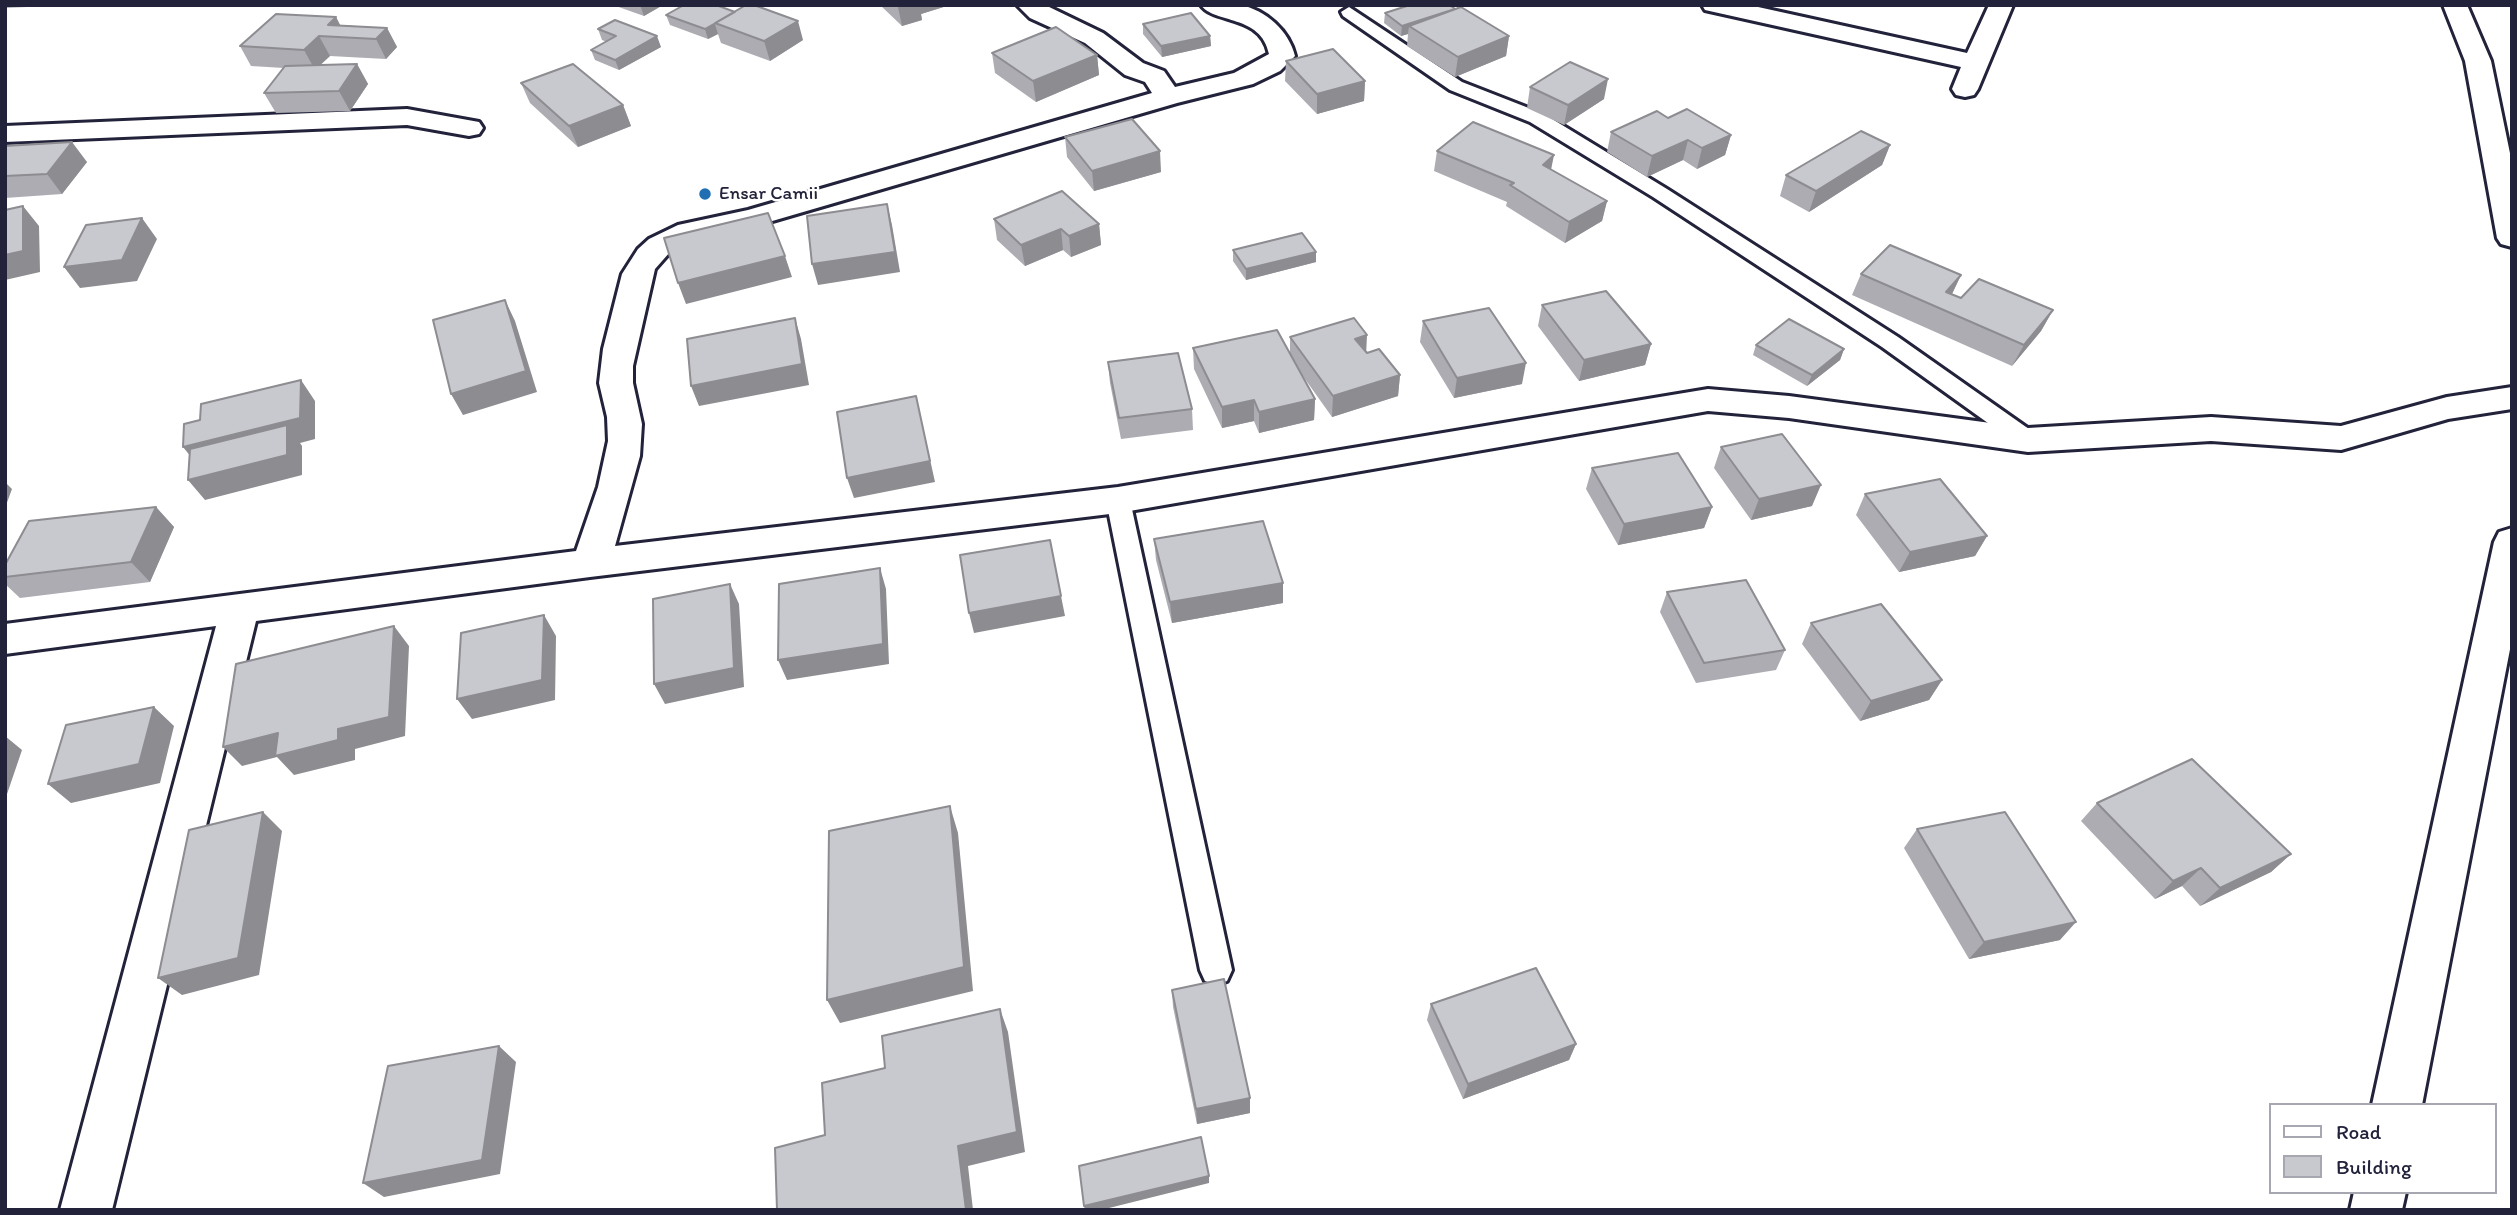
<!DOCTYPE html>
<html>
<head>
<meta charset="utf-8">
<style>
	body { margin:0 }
	#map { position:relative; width:2517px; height:1215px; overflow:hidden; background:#fff; font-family:Itim,sans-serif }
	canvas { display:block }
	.frame { position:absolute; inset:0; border:7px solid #22223b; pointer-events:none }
	.legend { position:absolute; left:2269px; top:1103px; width:228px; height:91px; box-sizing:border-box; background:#fff; border:2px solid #a7a7b1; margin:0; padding:9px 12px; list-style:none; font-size:21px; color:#22223b }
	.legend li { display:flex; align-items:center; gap:14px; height:35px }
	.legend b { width:35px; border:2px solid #a7a7b1 }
</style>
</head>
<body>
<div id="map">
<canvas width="2517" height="1215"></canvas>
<div class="frame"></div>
<ul class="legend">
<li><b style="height:9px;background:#fff"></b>Road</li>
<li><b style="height:19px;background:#c8c8cf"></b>Building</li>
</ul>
</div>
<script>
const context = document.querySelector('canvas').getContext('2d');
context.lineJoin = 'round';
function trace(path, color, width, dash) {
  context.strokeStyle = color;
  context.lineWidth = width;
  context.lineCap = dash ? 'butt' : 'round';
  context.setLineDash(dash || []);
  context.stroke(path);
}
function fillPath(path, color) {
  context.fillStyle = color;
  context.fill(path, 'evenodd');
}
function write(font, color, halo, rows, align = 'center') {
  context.font = font + ' Itim,sans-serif';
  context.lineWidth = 5;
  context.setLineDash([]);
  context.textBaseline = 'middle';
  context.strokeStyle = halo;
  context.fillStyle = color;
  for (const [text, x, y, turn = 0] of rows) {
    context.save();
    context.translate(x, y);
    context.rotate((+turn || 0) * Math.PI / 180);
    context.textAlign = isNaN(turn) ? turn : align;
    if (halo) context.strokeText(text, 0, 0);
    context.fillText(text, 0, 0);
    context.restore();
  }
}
const service = new Path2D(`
	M1349,7L1462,82L1544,114L1667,189L1898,337L2036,434L2040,440L2036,446L2028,448L2020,446L1882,347L1653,197L1530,122L1450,90L1343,16L1341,12Z
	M1118,491L1127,494L1130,500L1232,970L1227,981L1216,985L1205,981L1200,970L1106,500L1109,494Z`);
const minor = new Path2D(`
	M1017,5H1045L1103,33L1143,63L1164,71L1175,87L1234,73L1269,54C1261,14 1214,24 1201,5C1213,5 1228,3 1240,5C1266,10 1289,31 1295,56L1280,71L1253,84L1177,103L762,224L710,235L684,244L670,252L655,269L633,366V383L642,424L640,456L615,546L1118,487L1708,389L1789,396L2028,428L2211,417L2341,426L2447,397L2512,387V409L2448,419L2341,450L2211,441L2028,452L1789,418L1708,411L1118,513L590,577L256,621L112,1210H60L216,626L5,654V624L576,551L598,487L608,441L607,417L599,383L603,349L622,274L638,249L649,239L678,225L748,210L1152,93L1145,82L1125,75L1085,43L1030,18Z
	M1702,5H1749L1967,53L1989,5H2013L1978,89L1974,95L1965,97L1956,95L1952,89L1961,67L1714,12L1705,10Z
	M407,109L479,122L483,128L479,134L469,136L407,125L5,142V126Z`);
const tertiary = new Path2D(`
	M2443,5H2467L2491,61L2512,163V247L2501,244L2497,238L2465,61Z
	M2512,528V639L2422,1105H2372L2494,542L2499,532Z
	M2354,1192H2406L2402,1210H2350Z`);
trace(service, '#22223b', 6);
trace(minor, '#22223b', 6);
trace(tertiary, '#22223b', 6);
fillPath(service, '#fff');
fillPath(minor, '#fff');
fillPath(tertiary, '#fff');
fillPath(new Path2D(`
	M5,5H29L27,7L5,8Z
	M613,5H663L644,16Z
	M880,5H950L921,14L922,20L902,26Z
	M1455,9L1509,36L1506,56L1455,77L1407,46L1408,34L1401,36L1384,23L1385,13Z
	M735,12L803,40L770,61L721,43L718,34L708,39L670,25L666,15Z
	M336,17L340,25L387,28L397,47L386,59L330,56L320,65L357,64L368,84L350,111L276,113L264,93L284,68L251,66L240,46Z
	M1143,24L1210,36L1211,46L1162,57L1143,34Z
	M598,29L661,47L619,70L595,60L591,50L607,42L602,40Z
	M992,53L1097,55L1099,75L1036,102L995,73Z
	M1286,61L1365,81L1364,101L1317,114L1285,81Z
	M521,83L623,105L631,126L578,147L530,103Z
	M1530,87L1604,99L1564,125L1527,108Z
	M1668,118L1731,135L1725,155L1697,169L1683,160L1647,177L1607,152L1611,132Z
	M1065,137L1161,172L1094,191L1067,157Z
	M1890,145L1882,165L1809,212L1780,196L1786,175Z
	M5,146L87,162L62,194L5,198Z
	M1437,151L1551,170L1607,201L1602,221L1565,243L1506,206L1507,202L1434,171Z
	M994,219L1099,224L1101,245L1071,257L1063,250L1025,266L997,240Z
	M1233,250L1316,262L1246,280L1233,261Z
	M1861,274L1961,275L1952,294L1961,298L2053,310L2041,331L2012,366L1852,295Z
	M1542,305L1651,344L1645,365L1579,381L1538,326Z
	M1423,321L1522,384L1454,398L1420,342Z
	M1290,337L1366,351L1400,375L1398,396L1332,417L1300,372L1315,399L1314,420L1259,433L1254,421L1222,428L1194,369L1193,348L1290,354Z
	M1756,345L1844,349L1840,360L1807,386L1753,355Z
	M1108,362L1192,409L1193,430L1121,439L1110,383Z
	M1721,447L1812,506L1751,520L1714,468Z
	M1592,468L1712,507L1704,528L1618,545L1586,489Z
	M1865,494L1987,536L1975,556L1899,572L1856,515Z
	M156,507L174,527L150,582L20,598L5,584V565Z
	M1154,539L1283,603L1172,623L1156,560Z
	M1667,592L1785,650L1776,670L1696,683L1660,612Z
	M1811,623L1942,680L1929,700L1860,721L1802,644Z
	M2097,803L2291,854L2271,872L2200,906L2182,886L2155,899L2081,821Z
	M1917,829L2060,940L1969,959L1904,848Z
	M1172,990L1250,1098V1113L1197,1124L1173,1007Z
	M1431,1004L1576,1044L1569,1060L1463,1099L1427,1020Z`), '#acacb2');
fillPath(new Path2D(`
	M640,5H663L644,16Z
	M903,5H950L921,14L922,20L902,26L898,7Z
	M1456,9L1409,26L1408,34L1401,36L1402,26Z
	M336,17L346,37L328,25Z
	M798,21L803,40L770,61L764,41Z
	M715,24L718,34L708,39L705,29Z
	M387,28L397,47L386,59L376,39Z
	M319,36L330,56L315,70L304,50Z
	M657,36L661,47L619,70L615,60Z
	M1210,36L1211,46L1162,57L1161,46Z
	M1509,36L1506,56L1455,77L1458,57Z
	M1097,55L1099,75L1036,102L1033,81Z
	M357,64L368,84L350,111L339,91Z
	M1608,79L1604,99L1564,125L1568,105Z
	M1365,81L1364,101L1317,114V94Z
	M623,105L631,126L578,147L569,126Z
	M1731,135L1725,155L1697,169L1702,148Z
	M1688,140L1683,160L1647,177L1652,156Z
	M72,142L87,162L62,194L47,174Z
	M1890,145L1882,165L1809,212L1816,191Z
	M1160,151L1161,172L1094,191L1092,171Z
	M1554,155L1550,175L1543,165Z
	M1607,201L1602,221L1565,243L1569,222Z
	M887,204L892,225L900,272L818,285L812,264Z
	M23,206L39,226L40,272L5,280V255Z
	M142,218L157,239L137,281L80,288L64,267Z
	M1099,224L1101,245L1071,257L1069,236Z
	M1061,229L1063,250L1025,266L1021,245Z
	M1316,252V262L1246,280V269Z
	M785,256L792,277L686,304L678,283Z
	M1961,275L1951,296L1946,292Z
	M505,300L515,321L537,392L463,415L451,394Z
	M2053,310L2041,331L2012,366L2024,345Z
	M795,318L801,339L809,385L699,406L691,386Z
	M1367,335L1366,356L1355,339Z
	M1651,344L1645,365L1579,381L1584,360Z
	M1844,349L1840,360L1807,386L1812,375Z
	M1526,363L1522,384L1454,398L1457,378Z
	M1400,375L1398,396L1332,417L1333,396Z
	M301,380L315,401V439L300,443L302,446V475L205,500L188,480L200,468L183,447Z
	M916,396L935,482L854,498L847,478Z
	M1315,399L1314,420L1259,433V412Z
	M1254,400V421L1222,428V407Z
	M5,482L12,489L5,508Z
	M1821,485L1812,506L1751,520L1759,499Z
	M156,507L174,527L150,582L131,562Z
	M1712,507L1704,528L1618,545L1624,524Z
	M1987,536L1975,556L1899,572L1910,552Z
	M880,568L886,589L889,664L787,680L778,660Z
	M1283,583V603L1172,623L1170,602Z
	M730,584L739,604L744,687L665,704L654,684Z
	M1061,596L1065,616L974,633L969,613Z
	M544,615L556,636L555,700L472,719L457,699Z
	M394,626L409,646L405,736L355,749V760L294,775L277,757L242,766L223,747L278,733L338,729Z
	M1942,680L1929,700L1860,721L1871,701Z
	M154,707L174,726L160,783L71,803L48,784Z
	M5,736L22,750L5,800Z
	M950,806L958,833L973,991L840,1023L827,1000Z
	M263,812L282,831L259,975L182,995L158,978Z
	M2291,854L2271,872L2200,906L2220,888Z
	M2201,868L2182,886L2155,899L2173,881Z
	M2076,922L2060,940L1969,959L1984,942Z
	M1000,1009L1008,1032L1025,1152L968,1166L973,1210H966L958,1146Z
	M1576,1044L1569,1060L1463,1099L1468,1084Z
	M499,1046L516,1062L500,1174L384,1197L363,1183Z
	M1250,1098V1113L1197,1124L1196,1109Z
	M1209,1176V1183L1101,1210H1085L1084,1206Z`), '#8c8c91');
const building = new Path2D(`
	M684,5H716L735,12L705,29L666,15Z
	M746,5H754L798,21L764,41L715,23Z
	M1410,5H1450L1455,9L1402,26L1385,13Z
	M1461,7L1509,36L1458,57L1409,26Z
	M1191,13L1210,36L1161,46L1143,24Z
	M276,14L336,17L328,25L387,28L376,39L319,36L304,50L240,46Z
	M615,20L657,36L615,60L591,50L616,36L598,29Z
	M1056,27L1097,55L1033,81L992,53Z
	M1333,49L1365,81L1317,94L1286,61Z
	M1570,62L1608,79L1568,105L1530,87Z
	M357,64L339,91L264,93L285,66Z
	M573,64L623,105L569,126L521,83Z
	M1687,109L1731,135L1702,148L1688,140L1652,156L1611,132L1657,111L1668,118Z
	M1132,119L1160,151L1092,171L1065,137Z
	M1473,122L1554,155L1543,165L1607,201L1569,222L1510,185L1514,183L1437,151Z
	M1861,131L1890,145L1816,191L1786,175Z
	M72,142L47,174L5,176V146Z
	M1062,191L1099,224L1069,236L1061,229L1021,245L994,219Z
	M887,204L895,252L812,264L807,216Z
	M23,206V251L5,255V210Z
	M768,213L785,256L678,283L664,238Z
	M142,218L122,260L64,267L86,225Z
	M1302,233L1316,252L1246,269L1233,250Z
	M1890,245L1961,275L1946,292L1961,298L1979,279L2053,310L2024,345L1861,274Z
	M1606,291L1651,344L1584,360L1542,305Z
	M505,300L526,371L451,394L433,320Z
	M1489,308L1526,363L1457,378L1423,321Z
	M795,318L802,364L691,386L687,339Z
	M1354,318L1367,335L1355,339L1367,353L1379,349L1400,375L1333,396L1290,337Z
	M1789,319L1844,349L1812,375L1756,345Z
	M1277,330L1315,399L1259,412L1254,400L1222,407L1193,348Z
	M1178,353L1192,409L1119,418L1108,362Z
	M301,380L300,418L183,447L184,424L200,420L201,404Z
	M916,396L930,461L847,478L837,412Z
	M287,425V455L188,480L190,449Z
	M1782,434L1821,485L1759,499L1721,447Z
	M1678,453L1712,507L1624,524L1592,468Z
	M1940,479L1987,536L1910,552L1865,494Z
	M156,507L131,562L5,577V565L29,521Z
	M1263,521L1283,583L1170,602L1154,539Z
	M1050,540L1061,596L969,613L960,555Z
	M880,568L883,644L778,660L779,584Z
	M1746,580L1785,650L1704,663L1667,592Z
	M730,584L734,668L654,684L653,599Z
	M1881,604L1942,680L1871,701L1811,623Z
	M544,615L542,680L457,699L461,633Z
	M394,626L389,717L338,729V740L275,756L278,733L223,747L236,664Z
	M154,707L139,764L48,784L66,725Z
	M2192,759L2291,854L2220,888L2201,868L2173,881L2097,803Z
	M950,806L964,967L827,1000L829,831Z
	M263,812L238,958L158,978L189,830Z
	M2005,812L2076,922L1984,942L1917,829Z
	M1536,968L1576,1044L1468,1084L1431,1004Z
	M1224,979L1250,1098L1196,1109L1172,990Z
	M1000,1009L1017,1132L958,1146L966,1210H777L775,1148L825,1135L822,1083L885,1068L882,1036Z
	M499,1046L482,1160L363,1183L388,1066Z
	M1201,1137L1209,1176L1084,1206L1079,1166Z`);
fillPath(building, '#c8c8cf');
trace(building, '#8c8c91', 2);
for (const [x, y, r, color] of [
	[705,194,7,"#1f6fb2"]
]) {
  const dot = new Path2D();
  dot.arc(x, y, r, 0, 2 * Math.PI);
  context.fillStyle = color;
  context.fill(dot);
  trace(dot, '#fff', 2.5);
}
write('19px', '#22223b', '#fff', [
	["Ensar Camii",719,194]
], 'left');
</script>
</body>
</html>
